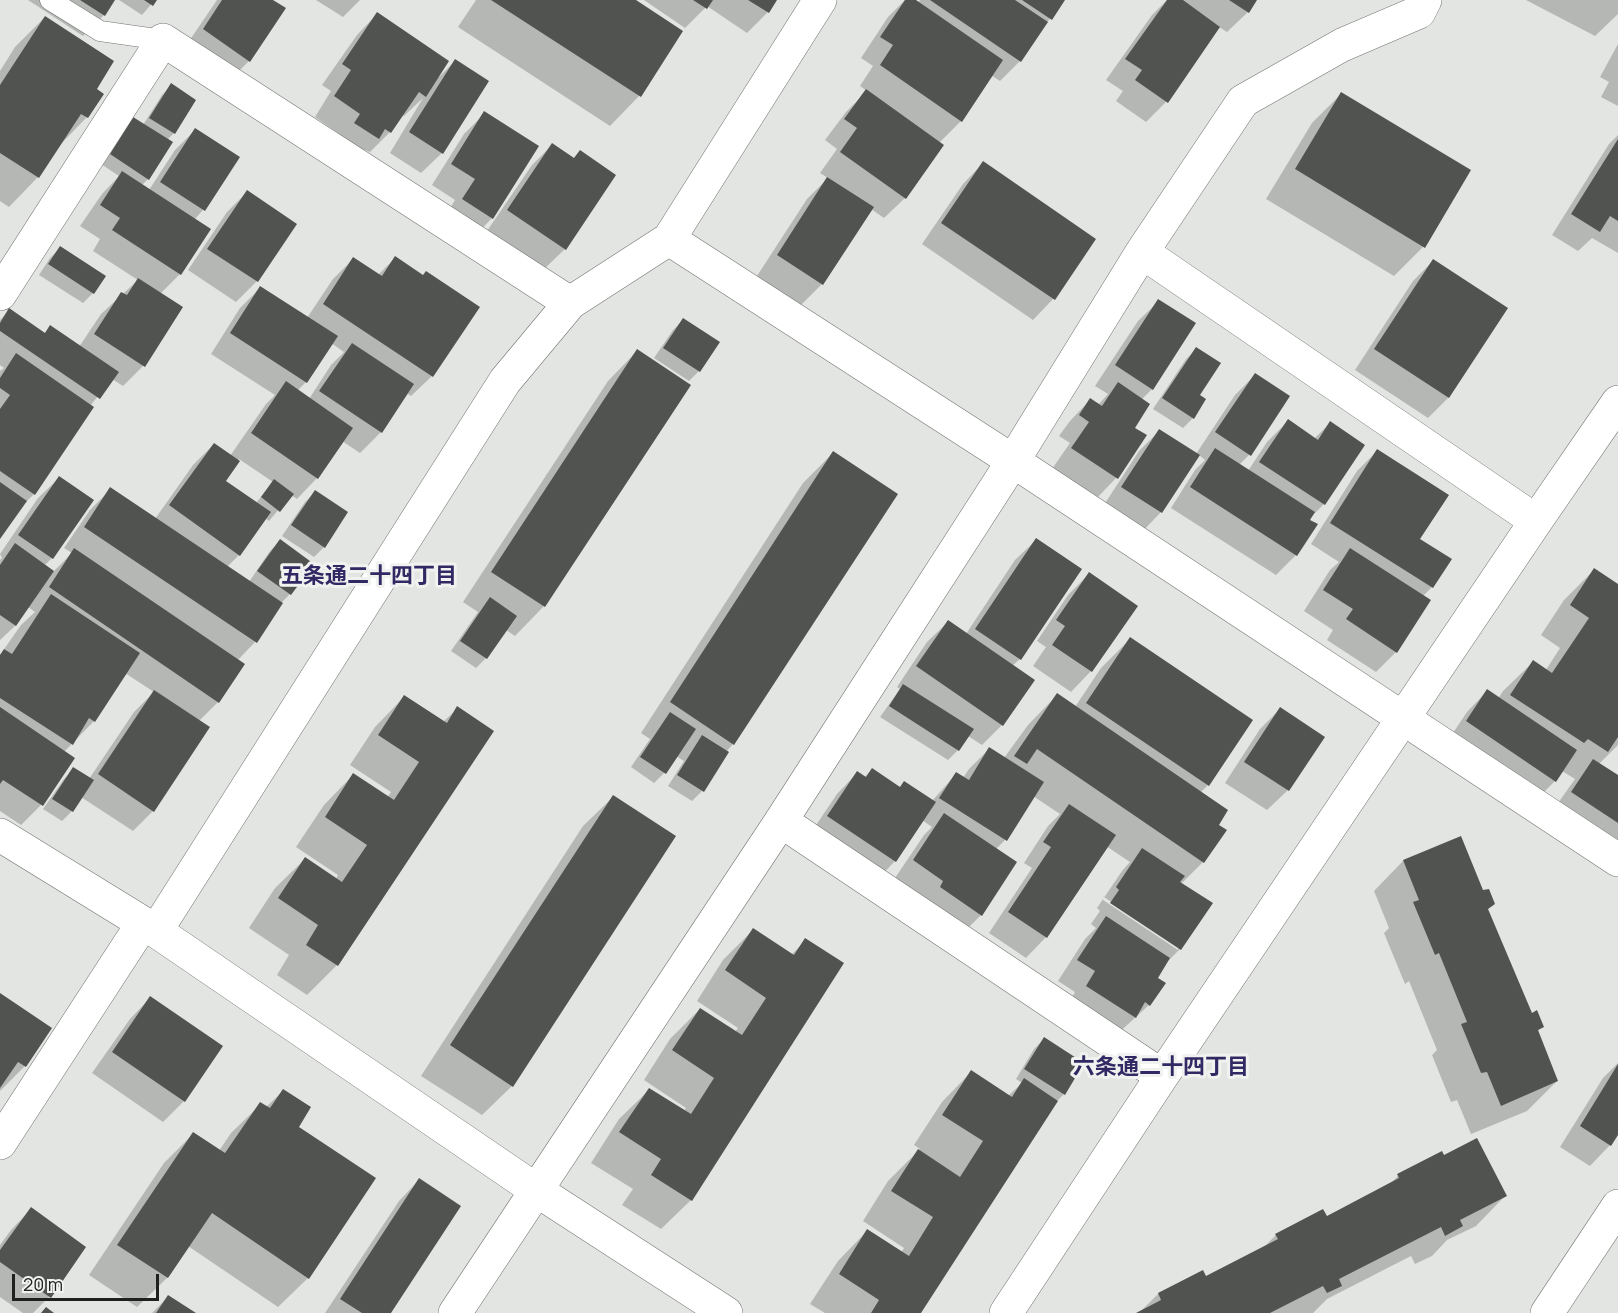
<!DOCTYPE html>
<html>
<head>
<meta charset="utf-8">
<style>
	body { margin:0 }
	#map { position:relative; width:1618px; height:1313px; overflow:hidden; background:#e3e5e2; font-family:Manrope,sans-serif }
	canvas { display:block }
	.scale { position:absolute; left:12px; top:1274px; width:147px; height:27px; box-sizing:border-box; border:3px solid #1f201f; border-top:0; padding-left:8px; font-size:18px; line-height:21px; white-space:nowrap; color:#1f201f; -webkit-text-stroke:4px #f0f2ef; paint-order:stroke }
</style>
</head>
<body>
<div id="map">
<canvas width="1618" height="1313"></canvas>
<div class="scale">20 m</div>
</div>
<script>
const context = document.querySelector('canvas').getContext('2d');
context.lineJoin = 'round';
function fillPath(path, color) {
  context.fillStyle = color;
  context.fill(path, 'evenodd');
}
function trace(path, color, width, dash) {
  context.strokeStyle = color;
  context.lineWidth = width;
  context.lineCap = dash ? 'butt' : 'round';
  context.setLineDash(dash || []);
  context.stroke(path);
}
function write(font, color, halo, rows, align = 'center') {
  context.font = font + ' Manrope,"Noto Sans JP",sans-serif';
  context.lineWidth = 6;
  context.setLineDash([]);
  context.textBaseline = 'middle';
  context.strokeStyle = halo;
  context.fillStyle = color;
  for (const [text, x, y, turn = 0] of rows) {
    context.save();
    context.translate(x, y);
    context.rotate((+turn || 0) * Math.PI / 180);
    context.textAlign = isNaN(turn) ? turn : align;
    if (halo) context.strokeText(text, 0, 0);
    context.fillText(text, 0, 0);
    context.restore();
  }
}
fillPath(new Path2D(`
	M28,0H114L104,15L83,36Z
	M119,0H155L142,15Z
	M217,0H270L249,61L229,81L183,50Z
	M316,0H360L343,17Z
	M476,0H633L681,31L639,96L610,126L458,27Z
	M644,0H776L768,12L747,33L707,6L685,28Z
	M905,0H913L918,3L920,0H1063L1020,61L1000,81L991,75L961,121L939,143L905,198L884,218L871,209L822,284L801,305L757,276L807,199L828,178L820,173L837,149L825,140L846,112L867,91L860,86L873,66L861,58L888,17Z
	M1167,0H1255L1248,12L1227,32L1219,27L1166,102L1146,122L1116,101L1123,91L1106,80L1152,15Z
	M1526,0H1618V14L1595,36Z
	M377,14L439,77L455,61L442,153L421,173L390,153L423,98L404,116L402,115L390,132L370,152L365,150L357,158L335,144L341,135L315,117L331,91L322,85L357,35Z
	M45,17L95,89L87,117L58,147L38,177L9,207L0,201V71L15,47Z
	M1618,44V106L1601,97L1609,82L1600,77Z
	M172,85L174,133L167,140L148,179L141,186L149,190L175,150L195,130L238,158L203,210L194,220L180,274L160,294L143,366L123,386L112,379L90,406L34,494L19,509L0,537V371L4,368L0,365V320L9,310L44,334L50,327L79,347L101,314L138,280L93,251L100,239L80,226L102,194L119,176L101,164L123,129L133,119L143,125L162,95Z
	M1342,93L1423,247L1394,276L1266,199L1312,123Z
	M485,113L492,218L472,239L443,220L455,200L432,185L464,134Z
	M1618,135V253L1592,238L1578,251L1552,235L1609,144Z
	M552,145L573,159L580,152L565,249L544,269L487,231L532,165Z
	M983,163L1094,239L1053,299L1033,320L922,244L963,184Z
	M247,192L295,224L257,281L236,302L188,270L227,212Z
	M60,248L93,293L83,303L39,275L50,258Z
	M395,258L432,376L411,396L406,393L381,432L360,453L342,441L317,478L297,499L291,495L269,521L265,518L239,555L227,567L249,582L270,551L280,541L311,564L290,594L281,603L255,642L237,661L218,702L199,721L153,811L133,831L81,797L72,811L62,821L43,809L64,779L74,769L89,779L134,712L154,692L125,673L94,721L64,752L41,805L21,825L0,811V655L21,625L35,612L28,607L15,626L0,640V560L2,558L0,554L38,498L59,478L52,558L44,566L53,572L72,553L64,548L90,510L111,489L155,519L193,465L214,444L230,456L266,404L275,395L211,354L240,308L260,288L307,318L333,279L353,259L378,275ZM331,343L344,352L331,365L309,399L297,391L306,382ZM239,459L273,482L256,503L224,481Z
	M1433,261L1506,309L1448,398L1428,418L1355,370L1413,281Z
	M1159,301L1152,389L1141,400L1133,428L1145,436L1116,478L1096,499L1052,469L1070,443L1059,436L1070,421L1090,400L1098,405L1108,394L1095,386L1138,321Z
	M683,320L699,371L689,381L654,358L673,330Z
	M1197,349L1198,396L1193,418L1183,428L1153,409L1186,359Z
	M637,351L544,606L515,636L506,630L486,658L476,668L451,651L478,612L463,602L608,381Z
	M1255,375L1288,397L1249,455L1239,465L1248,471L1267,442L1288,421L1314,439L1330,423L1363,445L1324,504L1309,519L1296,555L1276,575L1171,508L1195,470L1205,460L1199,455L1161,512L1141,533L1102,508L1139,451L1159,431L1196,454L1235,395Z
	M1377,451L1418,539L1450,559L1432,587L1422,597L1396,652L1376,672L1327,640L1333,630L1304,611L1330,570L1339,562L1311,544L1357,471Z
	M833,453L733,744L726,752L702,791L692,801L668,786L684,761L676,756L664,773L654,783L631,767L650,739L641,733L803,483Z
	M315,492L324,547L314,557L282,536L305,502Z
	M1036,540L1020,659L1012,666L1002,725L982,745L968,736L958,750L948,760L880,717L900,689L897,687L927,642L948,622L966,634L1015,560Z
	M1594,570L1618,586V745L1599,764L1618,777V857L1551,813L1575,779L1562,771L1555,781L1535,801L1447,742L1467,712L1487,691L1498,699L1503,691L1533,662L1546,670L1560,648L1541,635L1564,600Z
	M1089,574L1091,671L1071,692L1033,666L1046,647L1037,641L1068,595Z
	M1130,639L1208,785L1200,793L1217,825L1203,862L1181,884L1210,904L1180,949L1165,964L1156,978L1149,1005L1114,1037L1067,1007L1075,992L1058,981L1085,939L1096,928L1091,924L1100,911L1097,908L1122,871L1130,862L1106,846L1046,937L1026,958L989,933L1032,868L1024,863L1048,826L1060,814L1033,796L1005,840L996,849L981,915L961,935L893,881L924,835L932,827L922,820L895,861L875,882L808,837L837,794L857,773L864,778L872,769L899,788L904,783L932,801L956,774L963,778L969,769L989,749L1004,758L1028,725L1057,695L1075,707L1101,668ZM1104,897L1178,946V950L1103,900Z
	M404,697L443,722L458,708L337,965L307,995L277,975L289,955L249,928L275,888L305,859L336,879L338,875L296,847L324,805L353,775L387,798L391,792L350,765L375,727Z
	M1280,709L1288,790L1267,810L1225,783L1260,729Z
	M613,797L512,1086L482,1115L421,1076L583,826Z
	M1460,838L1482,892L1487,910L1531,1015L1542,1026L1537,1032L1557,1081L1527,1111L1471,1134L1457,1100L1451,1102L1432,1055L1437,1050L1409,981L1405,984L1384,933L1389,928L1374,891L1403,861Z
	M753,930L791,955L806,940L691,1200L661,1229L622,1205L633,1189L591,1163L619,1119L649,1090L683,1112L686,1108L644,1080L670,1039L700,1009L735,1032L738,1028L697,1001L723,960Z
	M0,995L25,1066L0,1091Z
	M150,998L221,1047L184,1101L163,1122L92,1073L130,1019Z
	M1044,1039L1064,1094L1055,1103L919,1313H825L810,1304L838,1261L867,1231L901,1253L904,1248L863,1221L888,1181L920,1149L914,1145L942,1102L971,1072L1008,1096L1022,1083L1016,1079L1034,1049Z
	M1618,1063V1133L1610,1145L1590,1166L1560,1147L1603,1078Z
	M283,1091L297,1127L308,1278L278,1307L188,1246L167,1278L137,1307L89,1275L164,1163L193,1134L219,1151L231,1133L261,1104L266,1107Z
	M1398,1176L1505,1196L1476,1226L1447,1240L1432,1256L1415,1264L1411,1256L1327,1299L1313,1313H1139L1158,1294L1202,1272L1205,1278L1262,1249L1276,1235L1326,1218L1387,1187Z
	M419,1180L389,1313H325L399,1201Z
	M31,1209L49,1297L33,1313H23L0,1297V1245L11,1230Z
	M168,1297L193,1313H152Z`), '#0003');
fillPath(new Path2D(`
	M80,0H115L105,16Z
	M144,0H157L153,6Z
	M222,0H273L286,8L250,62L203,29Z
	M491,0H636L683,31L641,97Z
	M693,0H713L707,9Z
	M748,0H777L769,13Z
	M905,0H916L1003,60L962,122L880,65L893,45L880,37Z
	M930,0H1015L1048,22L1021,62Z
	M1022,0H1065L1052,20Z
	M1167,0H1183L1220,27L1168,103L1135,80L1142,70L1125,59Z
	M1229,0H1257L1249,13Z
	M377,12L449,61L426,97L419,92L391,133L385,129L379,139L354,123L360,114L334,96L351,70L342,64Z
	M45,16L114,61L97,89L104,94L88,118L81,114L39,178L0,153V85Z
	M455,59L489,81L443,154L409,132Z
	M171,83L196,100L175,134L149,118Z
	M866,89L944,145L906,199L840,152L857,128L844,119Z
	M1341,92L1471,170L1425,248L1295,169Z
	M484,111L539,146L493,219L462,199L475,179L451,164Z
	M133,117L173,142L149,180L110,154Z
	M195,128L240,157L205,211L160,182Z
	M1618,139V221L1610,216L1600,232L1571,214Z
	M552,143L574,158L580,150L616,175L566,250L507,210Z
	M983,161L1096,239L1055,300L941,223Z
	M122,171L211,229L181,275L112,230L120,218L100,205Z
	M827,177L874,207L823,285L777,255Z
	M247,190L297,224L258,282L207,249Z
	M60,246L106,276L94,294L48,264Z
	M395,256L423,275L426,271L480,307L433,377L323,304L353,257L382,276Z
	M1433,259L1508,308L1449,398L1374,349Z
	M138,278L183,307L145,367L94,334L121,292L127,295Z
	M260,286L338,336L307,383L230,333Z
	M1158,299L1196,323L1153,390L1115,365Z
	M9,308L45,333L50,325L119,372L100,399L0,331V323Z
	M683,318L720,342L700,372L663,348Z
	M352,343L414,384L382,433L319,391Z
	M1196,347L1221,363L1200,395L1206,399L1194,419L1162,398Z
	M637,349L691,385L545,607L491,572Z
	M16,353L94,407L35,495L0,471V409L10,395L0,388V378Z
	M1255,373L1290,396L1251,456L1215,432Z
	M286,381L353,428L318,479L251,433Z
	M1118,382L1150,404L1135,428L1147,435L1118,479L1071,448L1089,422L1079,415L1090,398L1102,406Z
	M1288,419L1318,440L1330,421L1365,445L1325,505L1259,462Z
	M1159,429L1200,455L1162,513L1121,487Z
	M214,443L240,461L226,481L271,512L240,556L169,505Z
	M1215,448L1315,512L1310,520L1318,524L1297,556L1190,487Z
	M1377,449L1449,495L1420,539L1452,559L1433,588L1330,523Z
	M833,451L898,494L734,745L670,702Z
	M59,476L94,500L53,559L18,535Z
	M274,479L294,494L280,512L261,497Z
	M0,482L27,501L0,539Z
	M110,487L283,603L257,643L84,527Z
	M315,490L348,512L325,548L291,525Z
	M1036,538L1082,569L1021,660L975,629Z
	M280,539L314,564L291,595L257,571Z
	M15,543L54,571L16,626L0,615V565Z
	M74,548L245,664L219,703L49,587Z
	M1350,548L1431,600L1397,653L1346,619L1353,609L1323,590Z
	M1594,568L1618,584V737L1608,752L1588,739L1584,743L1510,695L1533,660L1552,673L1589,618L1570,605Z
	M1089,572L1138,606L1092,672L1052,645L1065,626L1056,620Z
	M51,594L140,653L95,722L89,718L73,745L0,698V655L4,649L12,654Z
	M490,597L517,616L487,659L460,641Z
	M948,620L1035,680L1003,726L916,666Z
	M1130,637L1253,720L1209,786L1086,703Z
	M903,684L974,729L959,751L889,706Z
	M1487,689L1577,750L1556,782L1466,721Z
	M154,690L210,727L154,812L98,774Z
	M1057,693L1228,810L1219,825L1227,830L1204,863L1037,749L1027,764L1014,756Z
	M404,695L447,723L457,706L494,731L338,966L306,945L318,925L278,898L305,857L342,882L367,845L325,817L353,773L394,800L419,762L378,735Z
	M0,707L75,758L43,806L3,780L0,784Z
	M1280,707L1325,737L1289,791L1244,762Z
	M670,712L696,729L666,774L640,757Z
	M702,735L729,752L704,792L677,775Z
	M989,747L1044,782L1007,841L939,798L956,772L969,780Z
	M1593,759L1618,775V823L1571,792Z
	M73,767L94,780L73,812L52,799Z
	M872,768L900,787L904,781L936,802L896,862L827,816L857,771L866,777Z
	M613,795L676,836L513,1087L450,1045Z
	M1069,804L1116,835L1047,938L1008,912L1051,847L1043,842Z
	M944,813L1017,862L982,916L940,887L943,881L913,860Z
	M1461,836L1483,890L1489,889L1495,904L1488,909L1532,1013L1537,1010L1544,1027L1538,1030L1558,1081L1501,1106L1487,1072L1481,1073L1461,1024L1467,1022L1439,953L1435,955L1413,902L1419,900L1403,860Z
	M1142,848L1185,876L1180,882L1213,903L1181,950L1110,903L1119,890L1116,887Z
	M1106,916L1170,958L1158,978L1166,983L1150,1006L1145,1002L1136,1018L1086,986L1095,971L1077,960Z
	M753,928L794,955L805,938L844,963L692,1201L651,1175L661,1159L619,1132L649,1088L691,1114L714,1078L672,1050L700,1008L742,1035L766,998L725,970Z
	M0,993L52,1028L26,1067L18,1062L0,1088Z
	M150,996L223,1046L185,1102L112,1052Z
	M1044,1037L1084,1063L1065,1095L1024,1069Z
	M1618,1064V1135L1611,1146L1580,1126Z
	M971,1070L1012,1097L1024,1078L1058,1101L921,1313H871L879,1300L839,1274L867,1229L909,1256L933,1217L891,1191L918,1149L960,1177L983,1141L942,1115Z
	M283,1089L311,1107L299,1127L376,1178L309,1279L212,1213L168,1278L117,1245L193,1132L225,1153L260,1102L270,1108Z
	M1477,1138L1507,1196L1460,1220L1463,1226L1445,1236L1441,1227L1339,1279L1342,1286L1327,1293L1323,1286L1270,1313H1136L1161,1300L1158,1293L1203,1270L1206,1276L1278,1239L1275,1234L1323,1209L1327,1216L1399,1178L1397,1174L1442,1151L1444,1155Z
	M419,1178L461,1206L391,1313H362L340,1299Z
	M31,1207L86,1247L51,1298L0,1262V1250Z
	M168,1295L196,1313H156Z
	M46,1307L54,1313H41Z`), '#515350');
const service = new Path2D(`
	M50,0L100,31L163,40`);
const minor = new Path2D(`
	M669,239L1013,461L1618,860
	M1142,252L1536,521
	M0,294L163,40L570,303
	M781,821L1162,1076
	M0,835L156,931L536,1190L726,1313
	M156,931L505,381L570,303L669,239L820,0
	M0,1143L143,923
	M455,1313L781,821L1013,461L1142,252L1243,101L1342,45L1419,12L1425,0
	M1006,1313L1162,1076L1536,521L1618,402
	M1547,1313L1618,1206`);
trace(service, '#727471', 21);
trace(minor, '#727471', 34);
trace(service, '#fff', 20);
trace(minor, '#fff', 33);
write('bold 22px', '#322964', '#f0f2ef', [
	["五条通二十四丁目",369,577],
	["六条通二十四丁目",1161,1068]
]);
</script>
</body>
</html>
